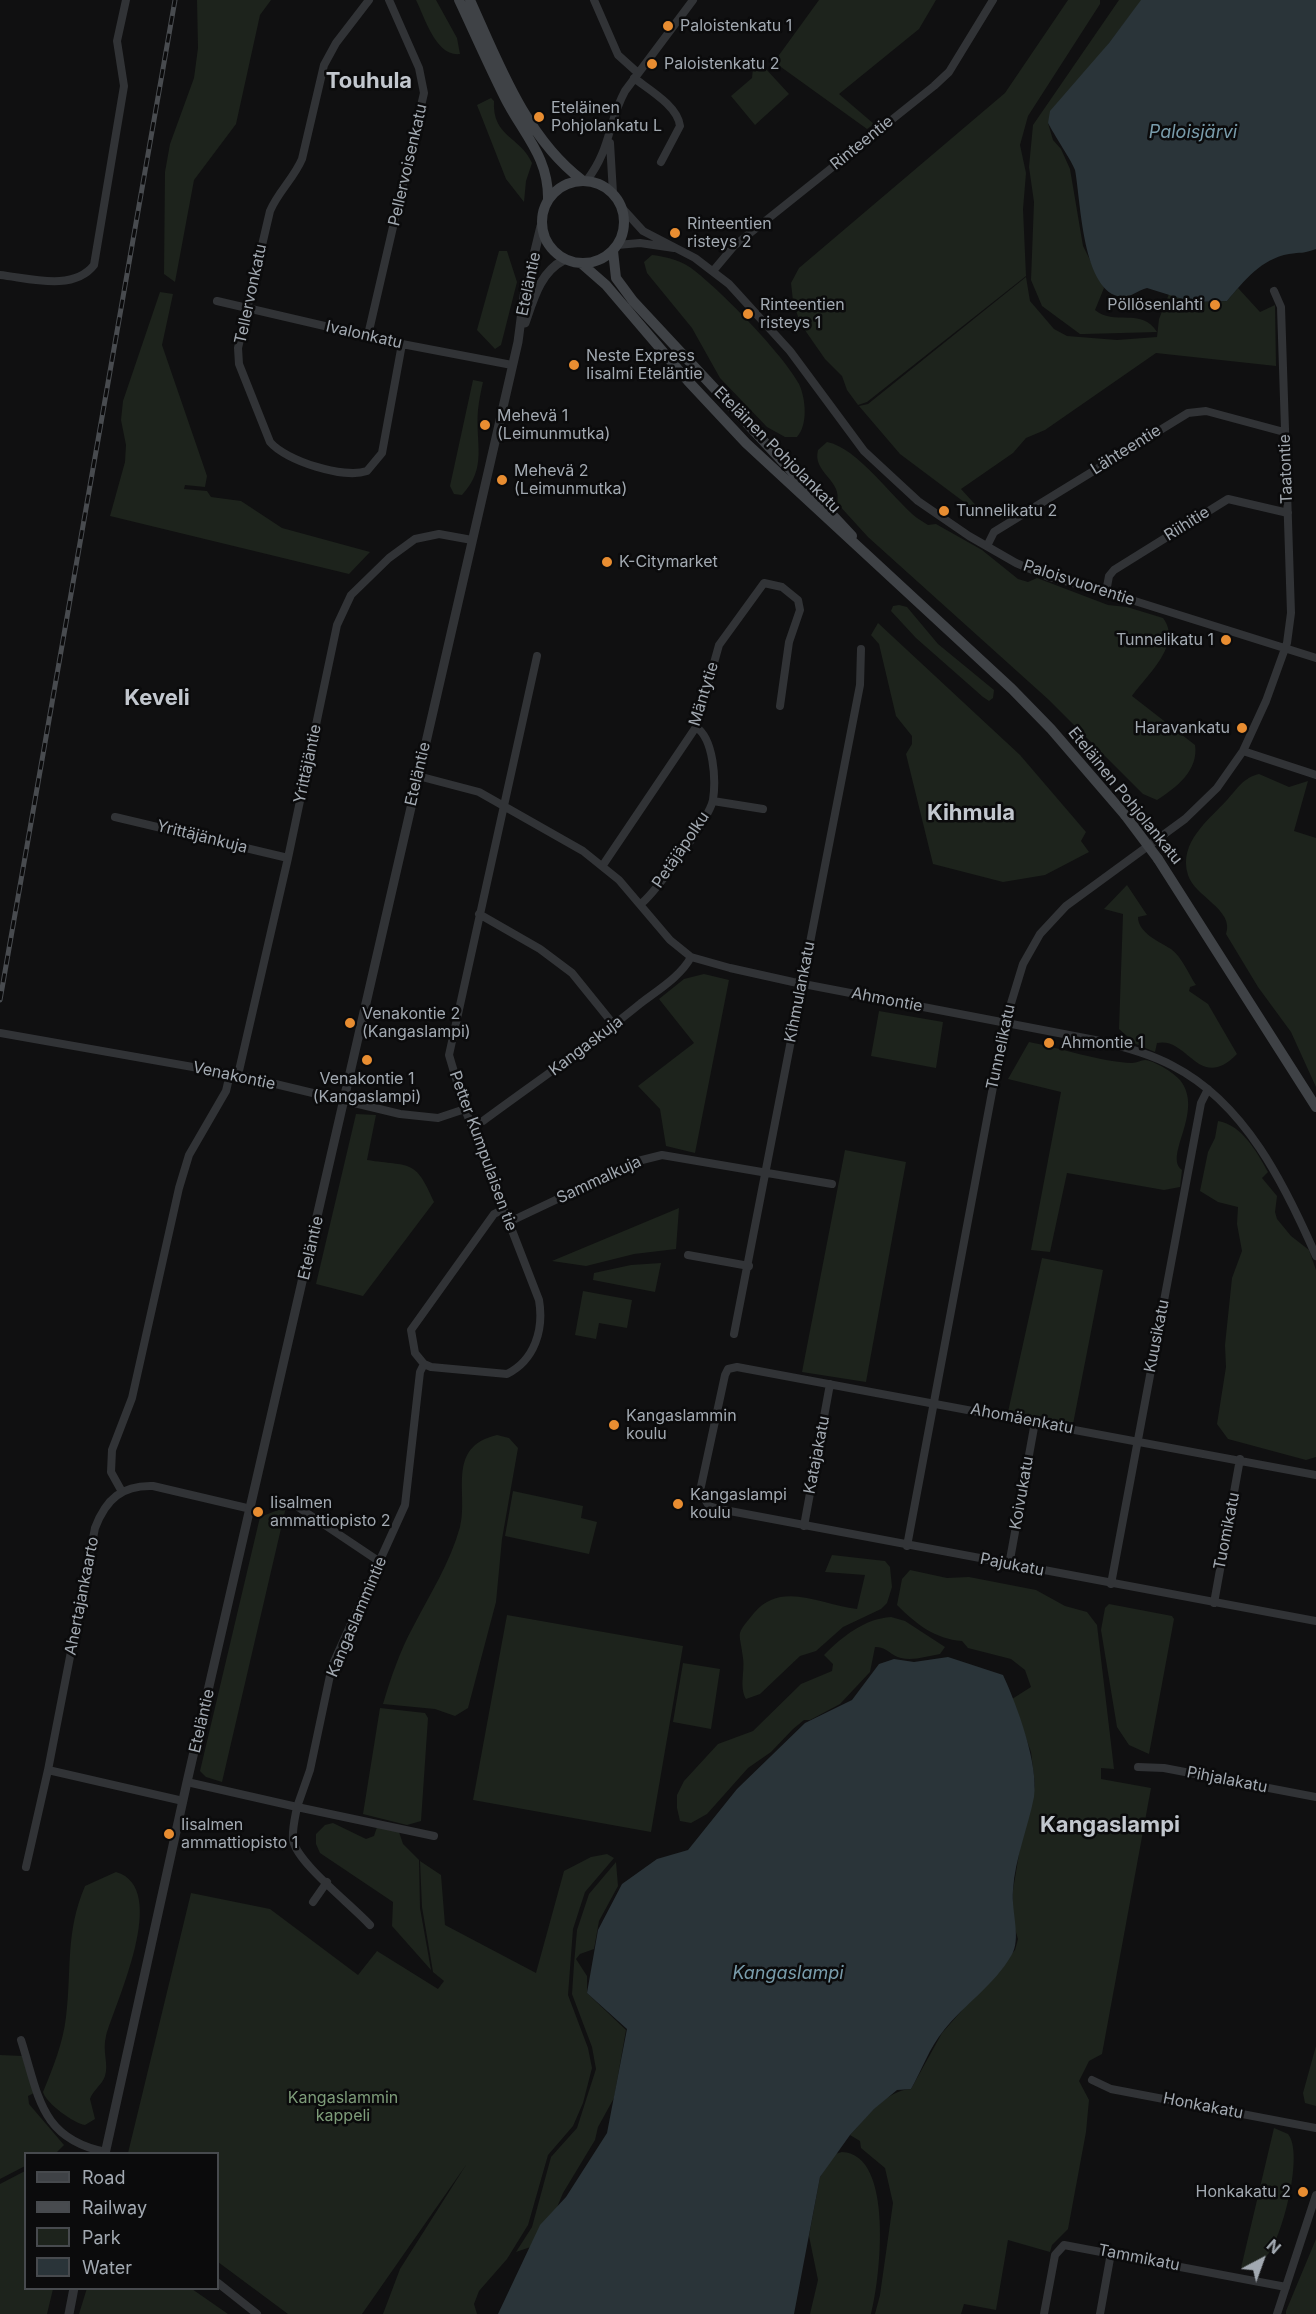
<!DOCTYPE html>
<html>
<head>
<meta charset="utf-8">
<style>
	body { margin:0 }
	#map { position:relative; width:1316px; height:2314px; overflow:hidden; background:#101011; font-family:Inter,sans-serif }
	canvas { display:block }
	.legend { position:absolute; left:24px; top:2152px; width:195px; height:138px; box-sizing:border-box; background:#0b0b0c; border:2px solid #474a4e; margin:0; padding:8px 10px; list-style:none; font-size:18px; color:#a2a9b1 }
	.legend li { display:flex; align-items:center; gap:12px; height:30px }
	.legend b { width:30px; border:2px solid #474a4e }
	.north { position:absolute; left:1232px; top:2230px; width:60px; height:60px; -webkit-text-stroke:4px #0b0b0c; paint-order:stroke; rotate:41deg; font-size:16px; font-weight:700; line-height:24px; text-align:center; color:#a2a9b1 }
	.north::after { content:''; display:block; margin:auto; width:21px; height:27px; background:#a2a9b1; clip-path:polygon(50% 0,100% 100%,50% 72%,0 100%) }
</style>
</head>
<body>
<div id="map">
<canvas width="1316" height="2314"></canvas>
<ul class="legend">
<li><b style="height:8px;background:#3f4246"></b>Road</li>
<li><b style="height:8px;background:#484b4f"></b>Railway</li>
<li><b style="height:16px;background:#1d231c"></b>Park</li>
<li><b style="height:16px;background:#2a3439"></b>Water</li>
</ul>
<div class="north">N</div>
</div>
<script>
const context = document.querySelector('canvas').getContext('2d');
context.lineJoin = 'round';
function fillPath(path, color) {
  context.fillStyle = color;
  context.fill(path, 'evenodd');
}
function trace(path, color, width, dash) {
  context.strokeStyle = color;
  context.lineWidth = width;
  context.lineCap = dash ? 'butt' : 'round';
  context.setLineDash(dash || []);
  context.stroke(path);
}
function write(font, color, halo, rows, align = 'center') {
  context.font = font + ' Inter,sans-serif';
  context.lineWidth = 5;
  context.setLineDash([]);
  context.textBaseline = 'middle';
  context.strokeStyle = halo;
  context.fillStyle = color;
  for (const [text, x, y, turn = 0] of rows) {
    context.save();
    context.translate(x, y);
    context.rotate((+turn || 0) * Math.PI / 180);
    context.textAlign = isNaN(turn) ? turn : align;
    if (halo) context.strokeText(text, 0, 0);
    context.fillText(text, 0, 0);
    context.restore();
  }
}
fillPath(new Path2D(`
	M197,0H271L260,15L236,124L194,180L175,282L164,274L165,172L170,144L194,78L198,48Z
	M416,0H436L457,38L460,54C436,57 425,18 416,0Z
	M819,0H936L919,29L839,94L874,124L867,129L774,62Z
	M1068,0H1100V4L1028,116L1020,145L1026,173L1023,209L1026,276L867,402L858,405L847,390L842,376L825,359L800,323L793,301L791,283L799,268L1005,93Z
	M1119,0H1142L1048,123L1053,140L1061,149L1070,169L1083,246L1104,288L1095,310C1113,326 1142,307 1157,332L1085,334H1080L1042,306L1031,280L1034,202L1029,167L1033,125Z
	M753,68H765L789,94L755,125L731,96L752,78Z
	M491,98L494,101C492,137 520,136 532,163L526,181L524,202L506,179L477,105Z
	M499,251H507L517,282L501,345L495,349L477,330Z
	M652,255C668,257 683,261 695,271C723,293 783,354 799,384C806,399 808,425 797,437H785L767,427L720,378L692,328L647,273L644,262Z
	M1026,277L1030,301L1054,329L1067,336L1117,340L1157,337L1159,319L1169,294L1192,302L1227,301L1238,288L1260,312L1275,305L1276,366L1156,353L1045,430L1026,438L1013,453L961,489L982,512L976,511L900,454L859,406L868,404Z
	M160,292L173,294L162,345L207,476L205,487L185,485L184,489L207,491L211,497L241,501L282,528L370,552L349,574L110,516L125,462L126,445L121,420L123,401Z
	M473,380L483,382C481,391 479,400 478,410C475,444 488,467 462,495L454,494L450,486Z
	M827,442C858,448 892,498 917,518L928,525L936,524L982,550L1018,579L1028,582L1037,578L1108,605L1127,607L1163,618C1183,644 1147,675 1132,696L1195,745C1199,770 1176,788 1157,800L1143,794L1049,700L868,537L837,503C843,480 812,473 818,450Z
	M899,605L907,607L938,644L994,690L993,698L989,701L983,697L916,638L891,611L893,606Z
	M878,623L1020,755L1086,832L1081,841L1089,852L1045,875L1003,882L933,864L906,754L912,744V736L896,716L879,644L871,635Z
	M1259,774L1289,787L1308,781L1294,831L1316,838V1087L1291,1032L1258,987L1226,934C1235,910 1194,896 1188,875C1178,842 1209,820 1227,800C1238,788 1243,778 1259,774Z
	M1127,885L1147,915L1138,917C1138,933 1160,942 1171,949C1182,957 1189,975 1196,985L1190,987L1189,991L1208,1004L1237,1054C1199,1093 1188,1036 1157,1043L1155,1052L1136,1044L1119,1029L1123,914L1104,909Z
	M704,974L729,980L695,1153L666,1146L660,1109L638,1086L694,1043L659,999L684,979Z
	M879,1011L943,1022L936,1068L871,1056Z
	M1029,1042C1060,1048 1102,1062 1132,1063C1137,1063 1141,1060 1145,1060C1155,1061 1174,1073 1180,1080C1205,1111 1163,1156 1182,1170L1180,1187L1164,1190L1067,1173L1050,1252L1031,1250L1061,1092L1008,1079Z
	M356,1114L376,1115L367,1160C411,1167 415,1158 434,1202L363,1296L316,1284Z
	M1218,1121C1242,1125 1257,1152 1268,1172L1262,1178L1277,1196L1275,1212L1277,1219L1291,1236L1309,1250L1316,1270V1457L1306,1460L1228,1439L1217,1424L1226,1367L1225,1345L1232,1278L1242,1251L1237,1224L1238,1207L1218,1202L1200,1191L1208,1152L1215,1138Z
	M845,1150L906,1162L866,1382L802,1372Z
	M679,1208L676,1249L634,1254L586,1266L552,1261Z
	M1042,1258L1103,1270L1073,1424L1008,1412Z
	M661,1263L655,1292L593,1280L594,1273L631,1265Z
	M583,1291L632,1300L627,1328L599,1323L596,1339L575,1335Z
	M497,1435L509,1438L518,1448L502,1539L496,1602L468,1708L455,1716L435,1709L383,1704C391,1677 400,1651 413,1627C430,1594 450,1563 460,1527C469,1494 445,1447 497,1435Z
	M513,1491L583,1506L581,1518L597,1522L589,1554L505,1536Z
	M286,1507L222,1782L206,1777L200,1771L260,1517Z
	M832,1555L885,1561L890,1567L892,1587L887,1603L881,1609L843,1627L816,1651L800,1656L760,1694L746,1699C739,1687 745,1671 743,1658C740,1630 734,1637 754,1613C781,1580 822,1605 857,1609L865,1575L825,1572Z
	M910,1570L947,1578L969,1577L1036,1590L1065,1606L1087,1612L1097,1625L1114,1769L1101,1768V1779L1151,1788L1102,2054L1089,2061L1079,2081L1089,2100L1086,2132L1068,2229L1052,2245L1050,2252L1008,2240L996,2310L964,2304L961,2314H875L880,2295L893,2203L885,2168L861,2148L860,2141L850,2135C866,2118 886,2090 911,2089L942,2033L1015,1950L1018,1939L1013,1922V1890L1022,1836L1035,1785L1031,1752L1012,1699L1031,1687L1025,1670L1011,1659L968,1648L962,1641C935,1639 916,1624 897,1605L902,1579Z
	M1109,1604L1172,1616L1174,1619L1149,1754L1129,1745L1117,1727L1101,1630L1105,1608Z
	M507,1615L683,1646L651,1832L473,1800Z
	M891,1617L905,1621L945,1647L940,1654C928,1656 913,1661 901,1658C891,1656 886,1646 875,1647L870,1672L840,1704L810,1720H804L793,1729L771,1752L748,1768L707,1814L691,1823L680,1821L677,1808V1795L684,1781L718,1744L753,1731L801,1684L832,1671L833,1664L824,1655C843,1636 864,1619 891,1617Z
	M683,1663L720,1669L711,1729L673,1722Z
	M380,1708L425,1713L428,1718L421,1821L407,1825L363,1814Z
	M333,1823L366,1839L374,1836L377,1827L399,1832L403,1844L419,1860L420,1908L431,1970L392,1926L393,1902L320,1853L316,1844V1834L325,1825Z
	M607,1854L614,1858L585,1892L573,1929L568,1995L588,2048L592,2068L583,2103L573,2126L548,2155L528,2225L507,2259L479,2291L474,2304L477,2314H383L400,2269L466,2165L362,2314H288L218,2262V2154L128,2153L191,1893L270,1909L358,1975L377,1951L438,1989L444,1981L433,1972L422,1907L420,1861L441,1875L445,1925L536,1973L564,1871L591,1857Z
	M616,1862L618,1886L599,1921L594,1949L580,1954L576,1959L587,1976V1993L626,2030L614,2098L598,2127L595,2140L563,2193L542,2243L516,2252L532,2227L551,2157L577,2128L596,2069L592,2047L572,1994L574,1964L577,1930L589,1894Z
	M116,1872C171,1888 115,2003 106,2036C102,2052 109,2064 105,2076C102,2085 93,2090 90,2099L95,2119L85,2125C73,2123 46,2103 43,2092C53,2068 63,2043 66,2017C72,1969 65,1933 85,1886Z
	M1316,2046V2106L1305,2103L1303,2093Z
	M0,2055L22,2056L34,2093L28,2096L29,2104L64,2145L56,2153L26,2154L25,2166L0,2179Z
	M1274,2128L1288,2134C1304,2153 1283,2234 1269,2253C1263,2262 1250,2264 1241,2268Z
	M842,2152C895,2154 880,2281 871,2314H810L818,2280L809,2236L820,2177L835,2154Z
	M25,2171L26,2288L53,2289L47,2314H0V2184Z
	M1316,2239V2314H1286V2311Z
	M87,2288L192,2289L228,2314H79Z`), '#1d231c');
fillPath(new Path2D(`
	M1141,0H1316V249C1303,254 1301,252 1289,254C1261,259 1245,280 1227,301L1192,302L1147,288C1138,290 1130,298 1122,297C1082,293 1081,201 1075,170C1073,163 1053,133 1048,123L1050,111L1109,43Z
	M948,1657L1003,1675C1017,1705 1039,1765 1034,1797C1028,1828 1015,1858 1013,1890C1011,1912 1022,1939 1011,1956C994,1985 965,2004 944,2030C929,2048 922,2070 911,2089L897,2090L874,2109L850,2135L820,2177L794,2314H498L540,2225L566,2197L607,2133L627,2029L587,1993L598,1930L622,1884L657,1859L688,1850L737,1789L805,1723L852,1700L879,1664L894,1659L914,1662Z`), '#2a3439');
trace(new Path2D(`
	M369,0L336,43L324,65L302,159C294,178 278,192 270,211L238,348L239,364L270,442C286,461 344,479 367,471L382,453L402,344
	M594,0L618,55L638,73
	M634,78C648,89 678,106 680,126L661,162
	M610,143L613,193
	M587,180C611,149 608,122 625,91L693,0
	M623,209L643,231L695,258L729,284L790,351L864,451L918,501L969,536L1016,563L1049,577L1106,592L1316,658
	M617,245L640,243L674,248
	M713,271L734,246L934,86L949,72L993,0
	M0,275C29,278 73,292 94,265L124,86L117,41L126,0
	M217,301L402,344L512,365
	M368,335L424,93L419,68L389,0
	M987,546L994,532L1188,413L1206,411L1284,432
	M1106,592L1109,576L1114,570L1228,499L1288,513
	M1243,751L1316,775
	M418,776L479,792L583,851L619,880L670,940L691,957L730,968L793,982L1095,1040C1122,1046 1149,1053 1173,1066C1245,1103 1285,1185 1316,1256
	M713,801L763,809
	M115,817L288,858
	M603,865L696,727L719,645L764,583L782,587L798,600L800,610L789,642L780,706
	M642,903C657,890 709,819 713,800C716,780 714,739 696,727
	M479,914L540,949L572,973L614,1025
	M0,1033L238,1075L400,1114L438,1118L465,1109
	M238,1075L288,858L337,625L351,595L389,558L415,539L439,534L472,540
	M472,1125L483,1121C536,1082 590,1045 641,1003C658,990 681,976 691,957
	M509,1222L638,1161L662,1155L832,1184
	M688,1255L749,1266
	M734,1334L860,685L861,649
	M424,1364L431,1367L507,1374C535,1360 544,1329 539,1300L465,1109L449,1055L537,656
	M1316,1475L737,1367L728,1369L725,1375L700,1491L709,1506L719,1509L1316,1621
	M121,1490L111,1472L112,1450L132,1398L179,1188L189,1155L226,1091L230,1074
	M292,1503L380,1562
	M804,1526L830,1384
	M907,1546L1005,1023L1023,964L1040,934L1066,906L1185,819L1217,788L1243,751L1266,701L1287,643L1291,613L1281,307L1274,291
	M1009,1565L1035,1422
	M1111,1584L1201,1103L1208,1089
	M1214,1603L1240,1459
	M1138,1767L1164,1768L1316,1797
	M48,1770L183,1801
	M187,1782L297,1807L310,1770L332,1666L405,1505L420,1372L424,1364L415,1353L411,1330L494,1214L504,1209
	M26,1867L48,1770L95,1528C106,1499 122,1485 153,1486L251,1509
	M313,1902L327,1882
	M370,1925C352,1905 297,1863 293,1840C292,1829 295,1818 297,1807L434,1836
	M21,2040C39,2096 40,2139 106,2152
	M1092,2080L1111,2089L1316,2128
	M218,2283L257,2314
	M1044,2314L1055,2255L1064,2245L1286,2287
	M1100,2314L1111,2253
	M1277,2314L1316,2195`), '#313336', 8);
trace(new Path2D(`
	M525,323C533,300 540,272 564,260
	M105,2154L187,1782L518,342L524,296L541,226
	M69,2314L74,2288`), '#313336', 9);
trace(new Path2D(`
	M459,0C474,32 488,64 504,96C522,133 549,156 548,200
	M470,0C498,62 526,138 582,180
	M542 222a41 41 0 1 1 82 0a41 41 0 1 1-82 0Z
	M613,251L616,278L633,301L852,536
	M582,264L606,285L688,381L746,443L1012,689L1051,729L1125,815
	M1158,859L1316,1107`), '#3f4246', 10);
const rail = new Path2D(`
	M0,1000L175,0`);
trace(rail, '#484b4f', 5);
trace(rail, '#0b0b0c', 3, [9]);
trace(new Path2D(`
	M1125,815L1158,859`), '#3f4246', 10);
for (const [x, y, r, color] of [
	[668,26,6,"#e88d31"],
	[652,64,6,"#e88d31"],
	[539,117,6,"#e88d31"],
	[675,233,6,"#e88d31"],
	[1215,305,6,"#e88d31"],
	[748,314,6,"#e88d31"],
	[574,365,6,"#e88d31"],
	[485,425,6,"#e88d31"],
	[502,480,6,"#e88d31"],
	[944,511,6,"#e88d31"],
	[607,562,6,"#e88d31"],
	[1226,640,6,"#e88d31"],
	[1242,728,6,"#e88d31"],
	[350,1023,6,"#e88d31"],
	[1049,1043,6,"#e88d31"],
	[367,1060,6,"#e88d31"],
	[614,1425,6,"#e88d31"],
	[678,1504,6,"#e88d31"],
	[258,1512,6,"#e88d31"],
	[169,1834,6,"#e88d31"],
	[1303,2192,6,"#e88d31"]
]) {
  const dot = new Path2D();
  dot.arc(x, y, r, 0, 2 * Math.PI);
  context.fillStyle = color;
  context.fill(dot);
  trace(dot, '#0b0b0c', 2);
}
write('16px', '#a2a9b1', '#0b0b0c', [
	["Paloistenkatu 1",680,26],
	["Paloistenkatu 2",664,64],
	["Eteläinen",551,108],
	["Pohjolankatu L",551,126],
	["Rinteentien",687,224],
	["risteys 2",687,242],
	["Rinteentien",760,305],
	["risteys 1",760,323],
	["Pöllösenlahti",1203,305,"right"],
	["Neste Express",586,356],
	["Iisalmi Eteläntie",586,374],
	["Mehevä 1",497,416],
	["(Leimunmutka)",497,434],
	["Mehevä 2",514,471],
	["(Leimunmutka)",514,489],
	["Tunnelikatu 2",956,511],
	["K-Citymarket",619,562],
	["Tunnelikatu 1",1214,640,"right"],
	["Haravankatu",1230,728,"right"],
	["Venakontie 2",362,1014],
	["(Kangaslampi)",362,1032],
	["Ahmontie 1",1061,1043],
	["Venakontie 1",367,1079,"center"],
	["(Kangaslampi)",367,1097,"center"],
	["Kangaslammin",626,1416],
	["koulu",626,1434],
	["Kangaslampi",690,1495],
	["koulu",690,1513],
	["Iisalmen",270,1503],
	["ammattiopisto 2",270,1521],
	["Iisalmen",181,1825],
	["ammattiopisto 1",181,1843],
	["Honkakatu 2",1291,2192,"right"]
], 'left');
write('16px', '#a2a9b1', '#0b0b0c', [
	["Rinteentie",862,143,-39],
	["Pellervoisenkatu",408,165,-77],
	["Eteläntie",529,284,-78],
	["Tellervonkatu",251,294,-78],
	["Ivalonkatu",364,335,13],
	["Eteläinen Pohjolankatu",777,450,45],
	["Lähteentie",1126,450,-32],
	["Taatontie",1286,469,-92],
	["Riihitie",1187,524,-32],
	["Paloisvuorentie",1079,583,18],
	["Mäntytie",704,694,-73],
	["Yrittäjäntie",308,764,-78],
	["Eteläntie",418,774,-77],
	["Eteläinen Pohjolankatu",1125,796,51],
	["Yrittäjänkuja",202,837,14],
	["Petäjäpolku",681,850,-56],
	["Kihmulankatu",800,992,-79],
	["Ahmontie",887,1000,11],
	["Kangaskuja",586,1046,-37],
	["Tunnelikatu",1001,1047,-78],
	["Venakontie",234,1076,12],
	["Petter Kumpulaisen tie",483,1151,70],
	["Sammalkuja",599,1180,-25],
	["Eteläntie",311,1248,-77],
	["Kuusikatu",1157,1336,-79],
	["Ahomäenkatu",1022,1419,11],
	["Katajakatu",817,1455,-79],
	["Koivukatu",1022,1493,-80],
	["Tuomikatu",1227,1531,-79],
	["Pajukatu",1012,1565,11],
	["Ahertajankaarto",82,1596,-79],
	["Kangaslammintie",357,1617,-67],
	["Eteläntie",202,1721,-77],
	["Pihjalakatu",1227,1780,11],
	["Honkakatu",1203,2106,11],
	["Tammikatu",1139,2258,11]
]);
write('16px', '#7d9c79', '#0b0b0c', [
	["Kangaslammin",343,2098],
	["kappeli",343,2116]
]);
write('italic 18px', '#799cab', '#0b0b0c', [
	["Paloisjärvi",1193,133],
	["Kangaslampi",788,1974]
]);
write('bold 22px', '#c2c7ce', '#0b0b0c', [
	["Touhula",369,81],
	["Keveli",157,698],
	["Kihmula",971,813],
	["Kangaslampi",1110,1825]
]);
</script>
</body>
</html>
